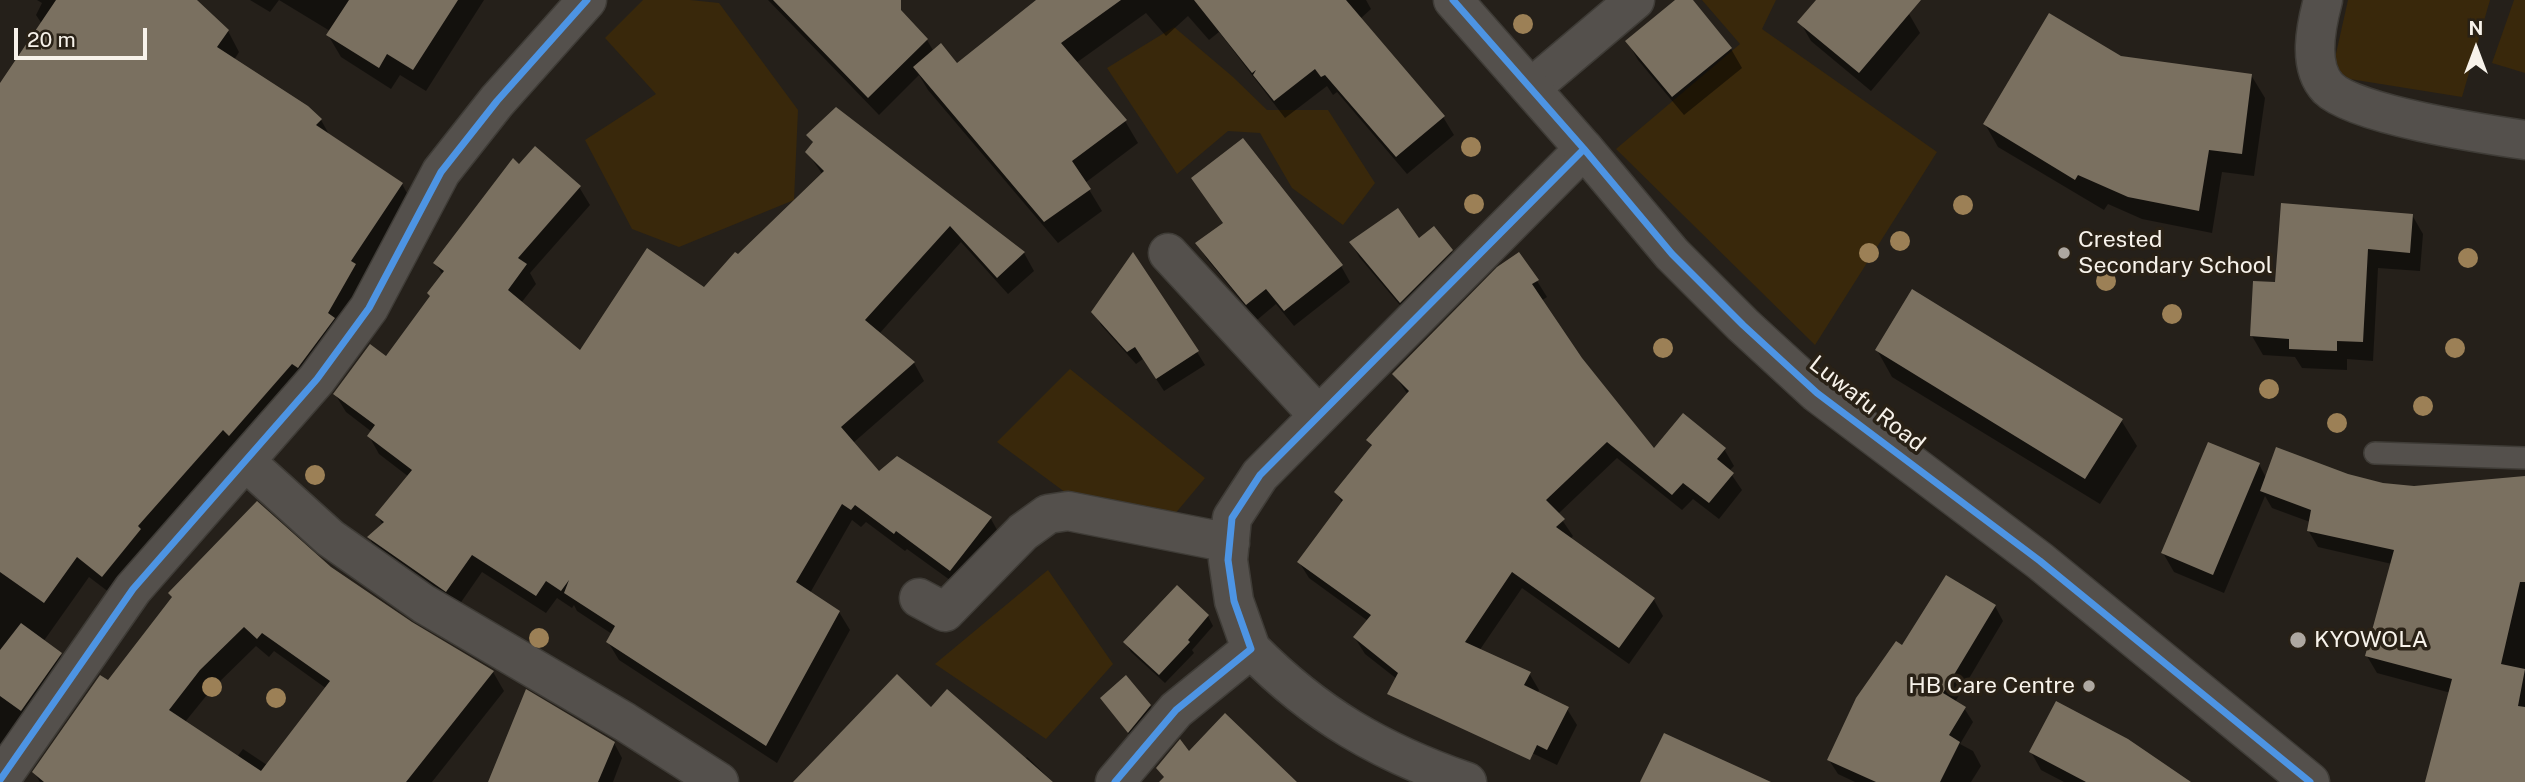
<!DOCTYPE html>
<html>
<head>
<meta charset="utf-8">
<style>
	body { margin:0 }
	#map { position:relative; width:2525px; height:782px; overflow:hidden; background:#25201a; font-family:"Public Sans",sans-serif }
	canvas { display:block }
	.north { position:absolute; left:2441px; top:14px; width:70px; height:70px; -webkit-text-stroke:5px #292116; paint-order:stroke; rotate:0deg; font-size:19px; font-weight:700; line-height:28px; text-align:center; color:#f7f2ea }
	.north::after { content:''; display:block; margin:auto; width:24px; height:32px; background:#f7f2ea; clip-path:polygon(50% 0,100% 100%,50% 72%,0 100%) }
	.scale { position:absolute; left:14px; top:28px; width:133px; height:32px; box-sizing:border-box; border:4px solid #f7f2ea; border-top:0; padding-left:9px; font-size:21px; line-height:24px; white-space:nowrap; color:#f7f2ea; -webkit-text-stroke:5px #292116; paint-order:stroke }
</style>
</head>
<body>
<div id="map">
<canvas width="2525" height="782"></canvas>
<div class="north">N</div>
<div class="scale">20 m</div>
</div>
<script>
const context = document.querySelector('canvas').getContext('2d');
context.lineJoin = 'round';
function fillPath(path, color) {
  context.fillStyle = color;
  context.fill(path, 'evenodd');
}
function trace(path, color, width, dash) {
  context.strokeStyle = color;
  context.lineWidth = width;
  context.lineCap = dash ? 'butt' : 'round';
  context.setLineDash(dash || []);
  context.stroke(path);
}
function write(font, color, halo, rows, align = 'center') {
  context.font = font + ' "Public Sans",sans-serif';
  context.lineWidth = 7;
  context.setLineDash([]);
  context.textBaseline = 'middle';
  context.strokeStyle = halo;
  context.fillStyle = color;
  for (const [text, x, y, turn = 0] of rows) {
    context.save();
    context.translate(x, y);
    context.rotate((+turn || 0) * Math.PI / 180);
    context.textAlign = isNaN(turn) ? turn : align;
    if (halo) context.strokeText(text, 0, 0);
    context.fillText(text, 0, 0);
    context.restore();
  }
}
fillPath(new Path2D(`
	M643,0H690L719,3L798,110L794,200L679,247L632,229L585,140L656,94L605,38Z
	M1702,0H1776L1762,29L1937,152L1815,345L1616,149L1740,44Z
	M2348,0H2490L2462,97L2331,76Z
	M2514,0H2525V73L2492,63Z
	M1174,27L1233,77L1267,110H1328L1375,183L1343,225L1292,188L1260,133L1228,131L1177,174L1107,68Z
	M1070,369L1205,478L1169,521L1077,501L997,442Z
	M1048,570L1113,664L1046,739L935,664Z`), '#39280b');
fillPath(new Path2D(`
	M37,0H195L228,31L239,52L234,60L307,107L321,120L330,136L402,184L413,204L340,331L114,596L89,577L43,642L60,655L72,675L0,758V86L42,24L36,15L42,3Z
	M250,0H279L270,12Z
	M279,0H484L426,91L400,75L391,89L341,57L328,35L330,31Z
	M768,0H890L927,40L934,52L957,66L1038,0H1366L1371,9L1360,19L1443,117L1454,135L1407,174L1337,92L1333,95L1327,86L1285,118L1219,32L1209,40L1188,16L1166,36L1146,13L1076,63L1125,121L1138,143L1085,183L1102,211L1058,243L928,90L919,75L879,115Z
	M1678,0H1691L1731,49L1742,68L1684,115L1638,60L1627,41Z
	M1819,0H1892L1909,14L1920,33L1871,91L1811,41L1800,22Z
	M2120,58L2251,75L2265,98L2254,176L2222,172L2212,233L2142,219L2108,204L2104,210L1998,147L1985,124Z
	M808,135L1024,253L1034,271L1008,294L961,242L879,334L914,363L924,381L853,443L879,473L897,458L991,519L1001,537L961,588L907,549L905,551L866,522L861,527L852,520L810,593L839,612L850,630L777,763L619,660L608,642L612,634L577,611L574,605L572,608L557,598L546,613L482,572L457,608L379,555L369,537L383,525L377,515L409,477L379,454L369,436L372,432L346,412L335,394L387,358L431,297L443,275L435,263L519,167L579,187L590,205L530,273L536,284L521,303L580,353L704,289L823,175L807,152L814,144Z
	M1193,178L1341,266L1350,282L1294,326L1276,304L1257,320L1207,259L1197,243L1224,224Z
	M2412,215L2423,234L2420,271L2378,268L2373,361L2347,359V370L2302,368L2295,357L2263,355L2252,336L2277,284Z
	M1351,243L1451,251L1460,266L1410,317L1360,258Z
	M1499,268L1537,281L1547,297L1541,301L1580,359L1654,450L1724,449L1734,466L1729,471L1742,490L1719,519L1693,499L1682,510L1617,458L1558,514L1573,536L1570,539L1654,600L1663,616L1629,664L1522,588L1479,651L1529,673L1539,690L1537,694L1567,709L1577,725L1557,765L1407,693L1402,683L1365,654L1355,638L1368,621L1309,578L1299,562L1343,504L1336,492L1372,447L1368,440L1408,395L1394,374Z
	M1094,312L1197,352L1205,365L1164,391L1143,359L1136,364L1101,325Z
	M1877,350L2121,420L2137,446L2100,504L1892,377Z
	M2259,464L2266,478L2347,476L2383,485L2414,488L2525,478V782H2426L2451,693L2377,673L2367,656L2392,564L2318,547L2308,530L2310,522L2272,508L2265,496L2224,593L2174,572L2163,553Z
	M329,569L411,623L493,672L504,691L432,782H40L34,772L108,682ZM256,646L269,657L274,651L327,689L267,765L243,749L237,757L185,722L211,690Z
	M1177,588L1208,616L1213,626L1192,650L1194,653L1165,683L1131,652L1125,642Z
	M1995,606L2003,621L1955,702L1964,708L1973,722L1960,744L1973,751L1981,766L1971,782H1855L1838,774L1829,760L1903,648Z
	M1102,699L1150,706L1155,716L1134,741Z
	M931,709L1025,759L1027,757L1053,782H811Z
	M614,743L622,758L613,782H490Z
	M2031,752L2188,782H2064L2041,770Z`), '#0007');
fillPath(new Path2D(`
	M56,0H197L229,30L217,47L308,106L322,119L316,125L403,183L351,261L356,264L328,313L335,318L300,365L298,368L292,364L229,436L223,430L138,526L141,529L102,577L77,557L44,603L0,572V83Z
	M349,0H458L413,70L387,54L379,68L326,35Z
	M773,0H901V10L928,39L868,98Z
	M1036,0H1121L1061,43L1127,120L1072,161L1091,189L1044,222L913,67L941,43L957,63Z
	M1194,0H1346L1445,116L1396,157L1325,75L1321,77L1315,69L1274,101L1253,75L1256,70L1252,73Z
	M1675,0H1693L1732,48L1672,97L1625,41Z
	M1816,0H1921L1859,73L1797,22Z
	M2049,13L2121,56L2252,74L2242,154L2209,150L2199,211L2128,197L2078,175L2075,180L1983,124Z
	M836,107L1025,252L997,278L950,226L865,320L915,362L841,427L879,471L897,456L992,517L950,571L896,531L894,534L855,505L851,510L842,504L796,582L840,611L766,746L606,642L615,626L564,593L569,580L561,591L546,581L536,596L472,555L446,592L367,537L384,522L375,515L412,470L367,436L375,425L333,394L370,344L386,356L430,296L427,293L444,271L433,263L513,158L519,164L535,146L581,186L518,258L527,264L508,290L580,350L647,248L704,287L735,252L738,254L824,171L805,152L813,142L806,135Z
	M1243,138L1343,265L1284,311L1266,289L1246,305L1195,243L1223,223L1191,178Z
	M2281,203L2413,214L2410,253L2368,249L2363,342L2337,341V351L2289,349V339L2250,336L2253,281L2275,282Z
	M1398,208L1419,238L1434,226L1453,250L1400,303L1349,242Z
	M1133,252L1199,351L1156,379L1135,347L1127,352L1091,312Z
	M1519,252L1539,280L1532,284L1582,358L1654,448L1683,413L1726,448L1717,459L1734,473L1709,503L1683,483L1672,495L1607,442L1546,500L1565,519L1556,527L1655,598L1619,648L1512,572L1465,642L1531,672L1524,685L1569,707L1547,750L1537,745L1530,760L1387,694L1398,673L1353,637L1371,615L1297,562L1343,500L1334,492L1372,445L1366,440L1409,391L1392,374L1497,267Z
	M1912,289L2123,419L2085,479L1875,350Z
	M2208,442L2260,463L2213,575L2161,553Z
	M2276,447L2348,474L2383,483L2414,486L2525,476V582H2520L2501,664L2525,669L2518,706L2525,707V782H2425L2452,679L2365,656L2394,550L2307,531L2311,510L2260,491Z
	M257,501L331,567L412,622L494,671L406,782H44L32,772L100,675L108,680L172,597L168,593ZM244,627L257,639L262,633L330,681L261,771L169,710L200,670Z
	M1946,575L1996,605L1943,693L1966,707L1949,735L1960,742L1940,782H1876L1827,760L1856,698L1896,641L1902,645Z
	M1177,585L1209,615L1188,640L1190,642L1159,675L1123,642Z
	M21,623L62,653L21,711L0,696V650Z
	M897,674L931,707L947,689L1053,782H793Z
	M1126,675L1151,705L1128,733L1100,698Z
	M526,689L615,742L598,782H488Z
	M2056,701L2128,739L2191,782H2086L2029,752Z
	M1225,713L1297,782H1159L1164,777L1156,768L1180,739L1189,751Z
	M1664,733L1771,782H1640Z`), '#7a7060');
const service = new Path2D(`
	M2375,453L2525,458`);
const minor = new Path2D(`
	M2323,0C2316,26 2307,66 2328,88C2355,115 2484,134 2525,140
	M1531,88L1635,0
	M1168,253L1318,415
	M245,461L330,538L424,604L625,722L719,782
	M919,598L945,612L1023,532L1048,514L1068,511L1230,543
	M1251,649C1316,715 1380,752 1467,782
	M0,780L133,589L317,379L369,308L441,172L497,101L587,0
	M1115,782L1176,710L1251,649L1234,601L1228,560L1232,518L1260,475L1584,149`);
const tertiary = new Path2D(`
	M1453,0L1584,149L1672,254L1743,325L1817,393L2040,561L2310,782`);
trace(service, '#3f3c37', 24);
trace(minor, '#3f3c37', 41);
trace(tertiary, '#3f3c37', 41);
trace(service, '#54504c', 21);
trace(minor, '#54504c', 38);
trace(tertiary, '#54504c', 38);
trace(new Path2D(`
	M1453,0L1584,149L1672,254L1743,325L1817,393L2040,561L2310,782
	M0,780L133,589L317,379L369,308L441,172L497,101L587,0
	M1115,782L1176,710L1251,649L1234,601L1228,560L1232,518L1260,475L1584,149`), '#4d94e3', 7);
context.fillStyle = '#9c8056';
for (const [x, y] of [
	[1523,24],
	[1471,147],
	[1474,204],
	[1963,205],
	[1900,241],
	[1869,253],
	[2468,258],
	[2106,281],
	[2172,314],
	[1663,348],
	[2455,348],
	[2269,389],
	[2423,406],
	[2337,423],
	[315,475],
	[539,638],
	[212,687],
	[276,698]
]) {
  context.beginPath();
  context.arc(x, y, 10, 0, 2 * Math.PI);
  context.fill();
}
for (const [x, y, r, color] of [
	[2064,253,7,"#aea8a1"],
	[2298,640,9,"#aea8a1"],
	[2089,686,7,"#aea8a1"]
]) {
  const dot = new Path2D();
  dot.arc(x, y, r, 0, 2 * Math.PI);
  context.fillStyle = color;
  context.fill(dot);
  trace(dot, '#292116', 2.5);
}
write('23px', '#f7f2ea', '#292116', [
	["Crested",2078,240],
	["Secondary School",2078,266],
	["KYOWOLA",2314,640],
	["HB Care Centre",2075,686,"right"]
], 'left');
write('23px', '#f7f2ea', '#292116', [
	["Luwafu Road",1867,404,38]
]);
</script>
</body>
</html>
